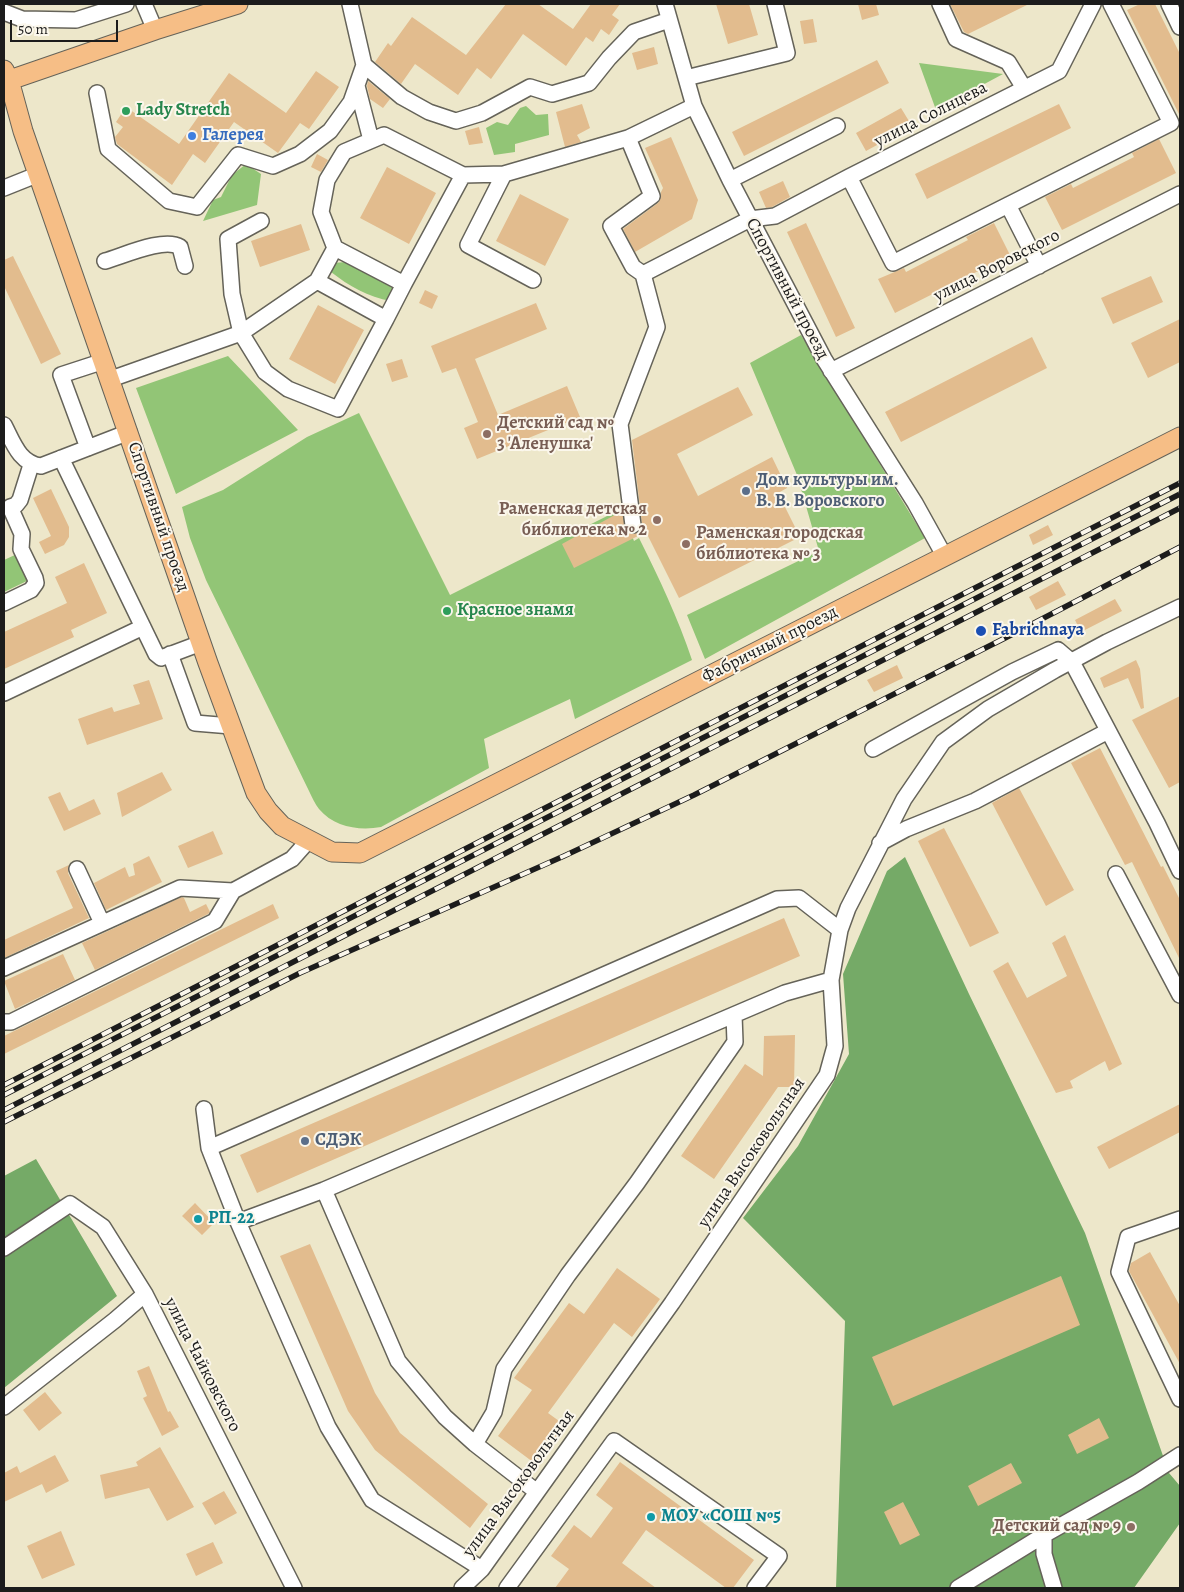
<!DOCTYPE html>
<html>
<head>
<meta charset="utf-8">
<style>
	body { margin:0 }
	#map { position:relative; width:1184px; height:1592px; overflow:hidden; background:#ede7ca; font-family:Alegreya,serif }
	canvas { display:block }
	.frame { position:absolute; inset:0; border:5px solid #1c1c1c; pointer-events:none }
	.scale { position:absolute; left:10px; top:20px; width:108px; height:22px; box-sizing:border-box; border:2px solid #1c1c1c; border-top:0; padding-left:6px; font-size:15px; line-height:18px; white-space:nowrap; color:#1c1c1c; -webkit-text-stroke:4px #fbf7ec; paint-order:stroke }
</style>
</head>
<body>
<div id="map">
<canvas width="1184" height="1592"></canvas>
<div class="frame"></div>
<div class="scale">50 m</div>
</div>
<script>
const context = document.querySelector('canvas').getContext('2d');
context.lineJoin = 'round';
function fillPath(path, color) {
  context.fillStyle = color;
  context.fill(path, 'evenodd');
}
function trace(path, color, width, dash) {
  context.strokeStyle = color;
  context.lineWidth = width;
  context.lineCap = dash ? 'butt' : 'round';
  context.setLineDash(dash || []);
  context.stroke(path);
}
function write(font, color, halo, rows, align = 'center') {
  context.font = font + ' Alegreya,serif';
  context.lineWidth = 4;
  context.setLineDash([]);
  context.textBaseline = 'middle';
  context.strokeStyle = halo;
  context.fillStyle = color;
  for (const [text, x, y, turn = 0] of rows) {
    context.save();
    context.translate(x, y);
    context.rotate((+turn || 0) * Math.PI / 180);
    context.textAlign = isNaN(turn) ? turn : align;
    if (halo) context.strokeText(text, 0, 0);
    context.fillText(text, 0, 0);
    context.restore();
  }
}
fillPath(new Path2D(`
	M919,63L1003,74L936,110Z
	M526,106L536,115L548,114L549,135L515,144V152L494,155L486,128L497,122L508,125L520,108Z
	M246,164L261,174L257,205L203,221L213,200L221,197L232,175Z
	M346,262L389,283L395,292L391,301C368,297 349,286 331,272L333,263Z
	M801,335L925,538L705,659L687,615L819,551L797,475L750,363Z
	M228,356L298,430L176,494L136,388Z
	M359,413L450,595L621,509L634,541L639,538C659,578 678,618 692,660L575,719L570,699L484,739L489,768L381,827C359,831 334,827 319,809C315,804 312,797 309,791L206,580L190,538L182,507L223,490L307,437Z
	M17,554L29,580L4,592V560Z`), '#92c576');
fillPath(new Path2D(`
	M905,857L969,994L1085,1233L1169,1473L1180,1486V1523L1134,1588H836L845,1321L743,1218L798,1146L849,1054L843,974L887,871Z
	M36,1159L117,1296L4,1388V1176Z`), '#75aa67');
fillPath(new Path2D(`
	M506,4H538L573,29L591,4H620L612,15L619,20L609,35L601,29L593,42L586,37L566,66L523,34L491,79L477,68L458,95L415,64L401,84L375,62L388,43L391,46L412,17L466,55Z
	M716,4H749L758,35L728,44Z
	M858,4H876L879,15L862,20Z
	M950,4H1029L968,34L964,32Z
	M1140,4H1155L1180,54V116L1127,10Z
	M813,19L817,42L804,44L800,21Z
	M654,47L658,64L637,70L632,53Z
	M877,60L889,83L744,156L732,132Z
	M316,71L339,87L309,129L300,123L278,153L234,122L205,163L193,154L172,185L117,144L115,137L123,127L116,122L126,107L179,144L229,73L286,113Z
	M368,81L390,99L383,108L370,99L367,86Z
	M582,104L590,128L577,135L581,142L565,147L556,112Z
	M1059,104L1071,128L927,199L915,174Z
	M901,108L912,126L866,151L856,133Z
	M479,127L483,143L469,145L465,131Z
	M671,137L698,200L692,219L635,252L623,229L658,203L660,200L661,192L663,188L645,148Z
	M1159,139L1176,173L1062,230L1045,197L1071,184L1073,188L1134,157L1132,153Z
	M317,154L328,160L321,172L311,167Z
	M387,167L436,193L409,244L360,218Z
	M783,181L790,197L772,207L766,208L759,192Z
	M520,194L569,219L545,266L496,241Z
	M806,223L855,328L836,337L787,232Z
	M994,223L1010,255L895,313L878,279L904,268L906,272L968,240L966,237Z
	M301,224L310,250L260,267L251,241Z
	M13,256L61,354L41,364L4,286V260Z
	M1151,276L1163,302L1113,324L1101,298Z
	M425,290L438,296L432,309L419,303Z
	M536,303L547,329L475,359L498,415L567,386L580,417L477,459L464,428L478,422L456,368L442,373L431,346Z
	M318,305L364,330L335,384L289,359Z
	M1180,319V362L1148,378L1131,343Z
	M1032,337L1047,368L901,442L885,412Z
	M402,359L408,377L392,382L386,364Z
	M738,387L753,415L677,454L698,496L772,457L787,488L778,493L800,537L679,598L646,532L574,568L562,544L622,511L626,531L634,534L641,529L642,524L632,440Z
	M51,489L69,527V537L64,545L45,554L39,542L51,536L33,498Z
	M1048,525L1053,535L1033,545L1029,535Z
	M84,563L107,613L71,630L74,637L4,669V632L67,603L55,577Z
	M1058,581L1066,595L1036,610L1029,597Z
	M1115,599L1122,611L1081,632L1075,620Z
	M1136,660L1140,669L1144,708L1141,709L1128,678L1104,688L1100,678Z
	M897,665L903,678L874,692L867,680Z
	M149,680L163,719L87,745L78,719L112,707L114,712L140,704L133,685Z
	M1180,696V782L1169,788L1132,720Z
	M1100,748L1161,867L1163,866L1180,900V960L1132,862L1125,865L1071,763Z
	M162,772L172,790L122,817L117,793Z
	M1019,788L1074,890L1046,906L992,803Z
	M60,792L69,811L94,799L101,814L64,831L48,797Z
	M944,828L999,933L970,947L918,841Z
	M213,831L223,854L188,868L178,846Z
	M149,856L162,882L106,910L94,883L125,867L129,877L135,875L133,864Z
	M69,865L68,873L89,918L4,958V940L73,908L56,871Z
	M182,897L184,898L190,912L206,904L210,912L208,914L95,970L82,943Z
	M273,904L279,918L4,1054V1036Z
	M784,918L800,956L257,1193L240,1155Z
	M1065,935L1122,1064L1109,1071L1105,1061L1070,1081L1073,1088L1056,1093L993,971L1008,962L1027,998L1067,976L1052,943Z
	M63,954L75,980L15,1009L4,981Z
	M795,1035L794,1087H778L714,1179L681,1156L745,1064L763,1076L764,1036Z
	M1180,1104V1132L1109,1169L1097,1147Z
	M195,1203L214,1223L202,1235L182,1216Z
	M310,1244L375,1393L400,1433L488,1504L470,1528L375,1450L348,1411L280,1256Z
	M1150,1252L1180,1306V1364L1129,1271L1131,1263Z
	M617,1268L660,1299L632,1337L614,1323L548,1413L566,1426L537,1465L498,1436L532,1390L514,1378L569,1303L584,1314Z
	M1061,1276L1080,1325L893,1406L872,1357Z
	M149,1366L168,1412L170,1411L179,1427L162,1436L143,1398L147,1396L137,1371Z
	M45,1392L62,1413L39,1431L23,1410Z
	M1099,1418L1109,1438L1077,1454L1068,1435Z
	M160,1447L194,1507L167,1521L149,1488L105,1499L100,1475L138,1466L136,1462Z
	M55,1455L69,1481L46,1493L42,1484L4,1502V1473L17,1466L20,1473Z
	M620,1462L754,1560L733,1588H726L646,1530L622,1563L656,1588H555L569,1569L551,1556L574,1525L591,1538L613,1508L596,1495Z
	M1011,1463L1022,1483L978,1506L968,1486Z
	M224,1491L237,1513L215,1525L202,1503Z
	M903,1502L920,1535L900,1545L884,1512Z
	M61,1531L75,1565L42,1579L27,1546Z
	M213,1542L223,1563L196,1576L186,1554Z`), '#e2bc8e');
const minor = new Path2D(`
	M144,4L155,30
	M665,4L694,106L730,180L824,359L915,503L945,557
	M940,4L956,39L1008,62L1024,88
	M1169,4L1180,27
	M4,12L22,19L76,20L126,4
	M364,65L402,97L429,112L456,121L482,113L530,87L552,94L589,83L609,58L634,32L669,20
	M686,78L787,53L775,4
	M357,86L371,140
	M97,93L108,149L169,201L197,207L238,155L273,166L300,154L330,131L351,102L364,65L350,4
	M463,175L404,284L335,248L321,212L327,180L344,152L384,135L463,175L504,174
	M849,177L893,263L1171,123L1111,4
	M730,180L837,126
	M4,188L39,174
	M1008,205L1039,266
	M335,248L317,281L386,319L404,284
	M105,261C123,256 164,237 180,247L185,266
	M643,274L633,267L611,226L652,196L628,138L694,106
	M533,280L468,245L504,174L628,138
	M317,281L241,333L265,372L288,389L338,409L386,319
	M831,371L1180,194
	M111,379L241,333L232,294L228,239L261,221
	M4,425C13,442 19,463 41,466L129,432
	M88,448L61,375L104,361
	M61,458L156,654L161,658L201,643
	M633,525L620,424L657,327L643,274L750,219L775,216L849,177L1059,71L1093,4
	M4,603L31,590L36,583L35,578L21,549L22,534L10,507L16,505L20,500L31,465
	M170,654L195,723L231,726
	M4,693L143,627
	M873,749L1012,672L1058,650L1072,662L1157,823L1180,871
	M880,843L906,829L975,801L1108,731
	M77,869L102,923
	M1116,874L1180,995
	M4,968L180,888L233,891
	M4,1022H11L215,921L233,891L292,859L308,841
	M204,1109L209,1148
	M324,1190L238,1222L328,1427L372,1500L482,1569
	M1180,1219L1128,1237L1119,1272L1180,1399
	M238,1222L209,1148L777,899L799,898L840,930
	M4,1248L70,1204L103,1227L145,1294L294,1588
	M4,1407L115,1320L145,1294
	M475,1444L494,1412L504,1369L568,1275L637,1183L735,1042L734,1015
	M537,1492L475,1444L445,1417L398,1361L324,1190L785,993L831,980
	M462,1588L482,1569L672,1303L827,1075L835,1046L831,980L840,930L848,908L904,799L943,742L988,709L1055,670L1107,642L1180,607
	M507,1588L614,1441L779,1556L755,1588
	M958,1588L1044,1535
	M1054,1588L1044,1554V1535L1138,1482L1180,1455`);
const major = new Path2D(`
	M4,70L9,80L23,131L208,663L256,793L268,811L282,826L332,852L360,853L1180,437
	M4,82L155,30L238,4`);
trace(minor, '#656359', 18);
trace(major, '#656359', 21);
trace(minor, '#fff', 15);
trace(major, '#f6be86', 19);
const rail = new Path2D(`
	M4,1085L1180,483
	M4,1095L1180,494
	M4,1110L1180,508
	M4,1122L300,973L564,856L694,795L1013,634L1180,547`);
trace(rail, '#1c1c1c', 5.5);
trace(rail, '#fbf7ec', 4, [11]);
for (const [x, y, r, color] of [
	[126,111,5,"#2e9e5b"],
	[192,136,5,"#3f7fe0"],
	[487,434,5,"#8d6e63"],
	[746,491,5,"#5c6f8a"],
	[657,520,5,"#8d6e63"],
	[686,544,5,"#8d6e63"],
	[447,611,5,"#2e9e5b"],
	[981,631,6,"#1a4fb4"],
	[305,1141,5,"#5c6f8a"],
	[198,1219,5,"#0f9aa8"],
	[651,1517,5,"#0f9aa8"],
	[1131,1527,5,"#8d6e63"]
]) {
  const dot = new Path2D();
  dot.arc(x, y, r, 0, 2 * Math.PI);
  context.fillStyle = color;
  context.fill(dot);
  trace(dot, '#fbf7ec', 2);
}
write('bold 18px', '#27864d', '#fbf7ec', [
	["Lady Stretch",136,111],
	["Красное знамя",457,611]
], 'left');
write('18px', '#1c1c1c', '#fbf7ec', [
	["улица Солнцева",931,115,-27],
	["улица Воровского",997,266,-27],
	["Спортивный проезд",787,289,62],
	["Спортивный проезд",158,517,71],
	["Фабричный проезд",770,645,-27],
	["улица Высоковольтная",752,1153,-56],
	["улица Чайковского",202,1365,63],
	["улица Высоковольтная",519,1484,-54]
]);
write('bold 18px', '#366cbe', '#fbf7ec', [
	["Галерея",202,136]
], 'left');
write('bold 18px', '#785e54', '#fbf7ec', [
	["Детский сад №",497,424],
	["3 'Аленушка'",497,445],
	["Раменская детская",647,510,"right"],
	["библиотека № 2",647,531,"right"],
	["Раменская городская",696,534],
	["библиотека № 3",696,555],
	["Детский сад № 9",1121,1527,"right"]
], 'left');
write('bold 18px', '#4e5e75', '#fbf7ec', [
	["Дом культуры им.",756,481],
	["В. В. Воровского",756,502],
	["СДЭК",315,1141]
], 'left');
write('bold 18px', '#164399', '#fbf7ec', [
	["Fabrichnaya",992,631]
], 'left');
write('bold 18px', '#0d838f', '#fbf7ec', [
	["РП-22",208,1219],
	["МОУ «СОШ №5",661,1517]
], 'left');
</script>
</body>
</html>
